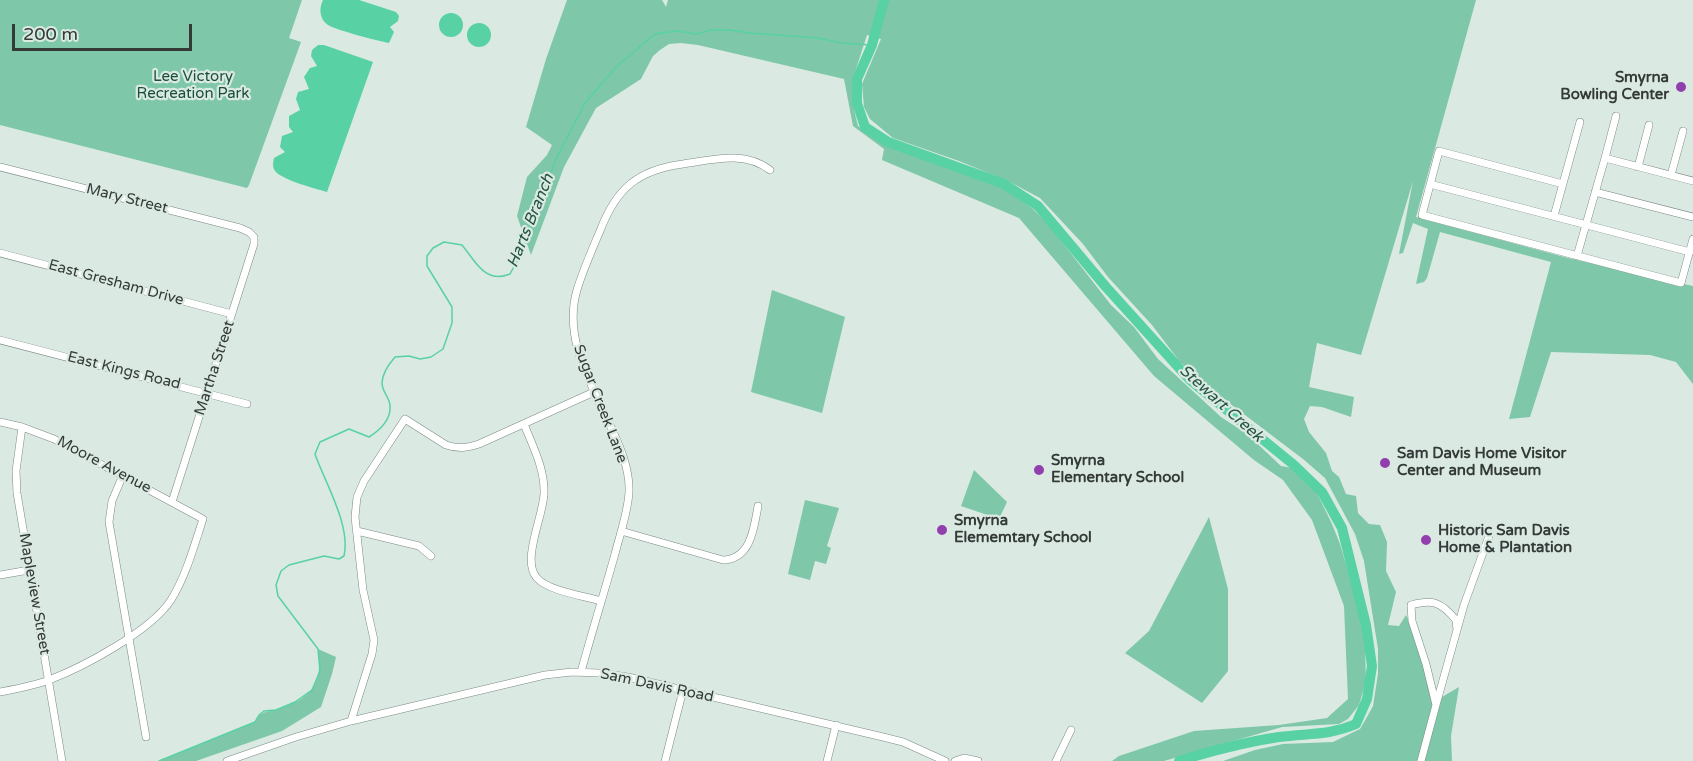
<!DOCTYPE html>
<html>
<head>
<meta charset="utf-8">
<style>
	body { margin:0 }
	#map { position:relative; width:1693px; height:761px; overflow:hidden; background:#dae9e2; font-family:"Varela Round",sans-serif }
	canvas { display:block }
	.scale { position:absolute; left:12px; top:24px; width:180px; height:27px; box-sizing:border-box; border:3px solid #343a38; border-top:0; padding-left:8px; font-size:18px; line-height:21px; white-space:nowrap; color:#343a38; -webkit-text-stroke:4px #dae9e2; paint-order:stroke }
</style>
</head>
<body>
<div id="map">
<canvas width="1693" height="761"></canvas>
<div class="scale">200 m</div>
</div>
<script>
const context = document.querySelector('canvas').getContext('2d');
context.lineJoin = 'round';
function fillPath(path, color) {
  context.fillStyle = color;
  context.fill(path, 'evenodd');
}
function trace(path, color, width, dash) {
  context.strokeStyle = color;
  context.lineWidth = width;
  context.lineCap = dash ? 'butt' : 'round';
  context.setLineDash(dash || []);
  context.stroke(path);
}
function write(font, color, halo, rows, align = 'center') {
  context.font = font + ' "Varela Round",sans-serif';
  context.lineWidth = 4.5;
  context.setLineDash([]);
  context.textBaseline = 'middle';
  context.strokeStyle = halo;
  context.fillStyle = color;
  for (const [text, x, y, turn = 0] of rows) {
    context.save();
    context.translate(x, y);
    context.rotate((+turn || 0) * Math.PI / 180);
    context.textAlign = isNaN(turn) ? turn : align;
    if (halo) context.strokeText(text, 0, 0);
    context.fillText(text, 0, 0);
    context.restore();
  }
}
fillPath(new Path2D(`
	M0,0H302L289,38L301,42L249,185L247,188L0,125Z
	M567,0H662L666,7L668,0H1476L1416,217L1568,258L1693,286V384L1676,362L1650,355L1551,352L1530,417L1509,419L1551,262L1440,232L1427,278L1424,282L1416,284L1428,229L1413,223L1403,253L1399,254L1413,181L1361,355L1317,343L1309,387L1354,397L1351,417L1322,407L1310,406L1304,419L1309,432L1326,453L1332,471L1339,477L1346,494L1356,496L1358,513L1369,524L1380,525L1387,542L1386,571L1396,592L1388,625L1399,626L1406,615C1416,634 1431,678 1432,700C1433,718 1425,737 1419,754L1425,750L1442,697L1459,687L1451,736L1452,761H1223L1255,750L1283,744L1333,742L1360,729L1367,717L1373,706L1378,674V649L1364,561L1355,534L1325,478L1303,459L1216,393L1180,362L1152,325L1108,277L1083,244L1040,198L1008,181L959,161L893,138L870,119L864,107L862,84L881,39L867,35L852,81L854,110L858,126L887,146L1005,189L1033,209L1048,224L1111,305L1134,327L1158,359L1221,417L1247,434L1281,466L1292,468L1316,491L1332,524L1340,544L1362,620L1365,649L1366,681L1359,705L1348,719L1339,724L1282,727L1164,761H1112L1119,756L1194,731L1279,725L1327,718L1348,699L1344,606L1312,520L1283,480L1254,460L1154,376L1019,218L882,160L884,149L853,126L844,79L698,45L681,43L669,44L660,50L653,56L641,79L596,108L564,167L531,255L517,216L527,177L547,155L552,145L526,127L546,59Z
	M772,290L845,317L822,413L751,392Z
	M974,470L1007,502L999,519L961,506Z
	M805,500L839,508L827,546L831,548L826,564L815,561L810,580L788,574Z
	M1209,517L1228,589V671L1202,703L1125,653L1149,631Z
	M318,649L336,657L332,674L321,707L282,731L196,761H159L255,722C261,710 266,713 278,709C312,698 323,684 318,649Z`), '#7ec7a9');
fillPath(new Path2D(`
	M323,0H359L396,12L399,16L398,21L390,27L394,32L389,43C378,41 336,30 328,25C319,19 319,8 323,0Z
	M439 25a12 12 0 1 1 24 0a12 12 0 1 1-24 0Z
	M467 35a12 12 0 1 1 24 0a12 12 0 1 1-24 0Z
	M318,45H324L373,62L327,192C314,188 285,181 276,172C272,168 273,163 274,158L285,152L280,147L282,136L293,132L289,127V116L300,110L296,99L298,92L309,89L304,77L310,68L317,66L311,56L312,50Z`), '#58d1a5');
trace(new Path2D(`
	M159,761L255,722L259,715L264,711L276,710L295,702L312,690L320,671L318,649L278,596L276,585L281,571L289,565L324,556L339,559L344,556C351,525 325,483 315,454L320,442L349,429L369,437C380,430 391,420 390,406C390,398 382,392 382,383C382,373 389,364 395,357L409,356L420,359L431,357L443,349L452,323V307L427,266V256L433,248L444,242L462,245C476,262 485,284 510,274L522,252L556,159L585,103L617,66L655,34L677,31L696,34L711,30H729L751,33L817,38L842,43L872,45`), '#58d1a5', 1.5);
trace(new Path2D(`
	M884,0L872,45L857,79V103L865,127L888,142L1004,184L1038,206L1106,287L1190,380L1294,465L1322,492L1342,528L1366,625L1372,666L1367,699L1356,724C1328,736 1308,733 1279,737C1245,742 1211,751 1179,761`), '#58d1a5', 10);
const minor = new Path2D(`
	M1605,158L1616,116
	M0,167L240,228L249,232L254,237V244L172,502
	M1638,167L1649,125
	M1671,175L1683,131
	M1430,184L1690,252
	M1563,184L1439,151L1422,215L1681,283L1693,239
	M1595,192L1693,217
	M1554,216L1580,122
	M0,253L232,314
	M1577,256L1605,158L1693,181
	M0,340L247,404
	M0,422L22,427L54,439L203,519C194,546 186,576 171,600C151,631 83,667 49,680C33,686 16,689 0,692
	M524,424C533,447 545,469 544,494C543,517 521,561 537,578C548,591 585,596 601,601
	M22,427L16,471L17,493L62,761
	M123,475L112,501L109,522L146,737
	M357,531L419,546L431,556
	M621,531L723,560C751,559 754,528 758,506
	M0,575L29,570
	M1457,630L1456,620C1441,602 1433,599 1411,605L1412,621L1426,664L1436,705L1464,605L1489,536
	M581,672C592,632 604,593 615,554C620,534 628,512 629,492C630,468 619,444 609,423C590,382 563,337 577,290C583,270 592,250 600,231C616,189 637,170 683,164C712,160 744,150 770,170
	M351,721L372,654L374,640L363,590L355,517L357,497L364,481L405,419L446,445C458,449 467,448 479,444L594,392
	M227,761L296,737L351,721L545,675L572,672L599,673L628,677L883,737L903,742L945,761
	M665,761L683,690
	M827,761L836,725
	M955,761L964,758L978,761
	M1056,761L1071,730
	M1421,761L1436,705`);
trace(minor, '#7c8a83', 8);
trace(minor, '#fff', 7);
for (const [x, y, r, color] of [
	[1681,87,6,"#923fae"],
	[1385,463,6,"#923fae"],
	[1039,470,6,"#923fae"],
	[942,530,6,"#923fae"],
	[1426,540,6,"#923fae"]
]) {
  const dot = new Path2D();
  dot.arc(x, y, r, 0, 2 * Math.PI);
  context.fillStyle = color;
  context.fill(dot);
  trace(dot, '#dae9e2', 2);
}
write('15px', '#1b4e3c', '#dae9e2', [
	["Lee Victory",193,77],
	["Recreation Park",193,94]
]);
write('bold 15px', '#343a38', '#dae9e2', [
	["Smyrna",1669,78,"right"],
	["Bowling Center",1669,95,"right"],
	["Sam Davis Home Visitor",1397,454],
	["Center and Museum",1397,471],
	["Smyrna",1051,461],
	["Elementary School",1051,478],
	["Smyrna",954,521],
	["Elememtary School",954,538],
	["Historic Sam Davis",1438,531],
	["Home & Plantation",1438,548]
], 'left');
write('15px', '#343a38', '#dae9e2', [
	["Mary Street",127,199,14],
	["East Gresham Drive",116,283,15],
	["Martha Street",215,368,-72],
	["East Kings Road",124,371,14],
	["Sugar Creek Lane",600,404,69],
	["Moore Avenue",104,465,28],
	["Mapleview Street",34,594,80],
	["Sam Davis Road",657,686,12]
]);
write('italic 16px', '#245543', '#dae9e2', [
	["Harts Branch",531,221,-68],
	["Stewart Creek",1221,404,42]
]);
</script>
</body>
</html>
